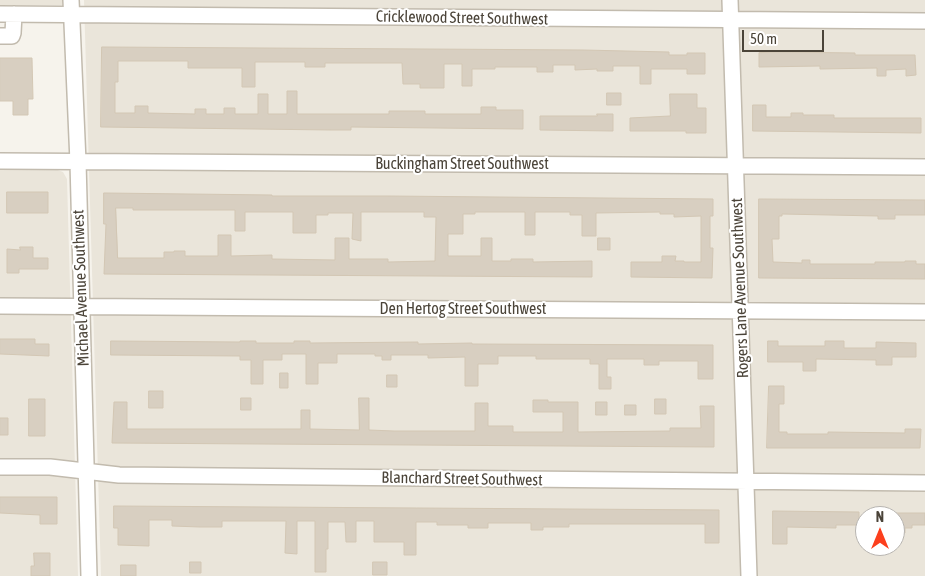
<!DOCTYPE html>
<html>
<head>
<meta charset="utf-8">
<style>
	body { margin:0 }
	#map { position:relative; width:925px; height:576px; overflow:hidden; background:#f6f3ec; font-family:"Asap Condensed",sans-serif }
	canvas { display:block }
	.north { position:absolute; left:855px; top:506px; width:50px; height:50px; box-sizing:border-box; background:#fff; border:1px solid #b7b4b0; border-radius:50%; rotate:0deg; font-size:14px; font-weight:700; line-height:20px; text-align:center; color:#4b4439 }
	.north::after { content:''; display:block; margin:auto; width:18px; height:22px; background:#fc3f1d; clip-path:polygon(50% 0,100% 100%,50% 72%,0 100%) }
	.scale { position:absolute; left:742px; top:30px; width:82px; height:22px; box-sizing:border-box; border:2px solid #4b4439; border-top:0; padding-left:6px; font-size:15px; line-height:18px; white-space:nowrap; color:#4b4439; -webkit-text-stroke:4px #fff; paint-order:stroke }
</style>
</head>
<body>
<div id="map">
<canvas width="925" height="576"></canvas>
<div class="north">N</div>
<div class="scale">50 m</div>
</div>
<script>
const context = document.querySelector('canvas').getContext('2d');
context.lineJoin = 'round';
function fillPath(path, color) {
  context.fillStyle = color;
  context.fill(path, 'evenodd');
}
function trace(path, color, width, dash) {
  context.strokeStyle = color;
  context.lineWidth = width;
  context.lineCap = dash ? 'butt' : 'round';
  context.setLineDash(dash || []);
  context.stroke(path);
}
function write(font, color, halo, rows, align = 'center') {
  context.font = font + ' "Asap Condensed",sans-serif';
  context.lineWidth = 4;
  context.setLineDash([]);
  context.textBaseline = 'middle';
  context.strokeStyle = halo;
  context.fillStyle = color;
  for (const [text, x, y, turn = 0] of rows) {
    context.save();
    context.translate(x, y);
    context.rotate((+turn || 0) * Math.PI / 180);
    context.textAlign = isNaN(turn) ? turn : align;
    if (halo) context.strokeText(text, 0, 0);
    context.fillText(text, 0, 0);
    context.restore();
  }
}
fillPath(new Path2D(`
	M0,0H62V5H0Z
	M84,0H925V576H101ZM865,516H895V546H865Z
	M0,166H47L63,172L67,179L78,576H0Z`), '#eae5da');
const building = new Path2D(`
	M102,47L583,50L669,52V55H687V53H705V74H687V69H651V84H640V66H613V71H597V69L575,70V65H553V72H537V67H495V69H472V86H462V64H444V88H420V84H403L402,63H325V67H305V62H255V87H242V68H188V61H118V82H115V113H135V106H148V113L195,114V109H206V114H224V108H235V114H258V94H268V114H287V91H297V114H389V111H425V114H481V107H496V110H523V129L351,127V130H331L101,127Z
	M782,52L855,53V55H915L916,75L906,76V69L886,70V76H877V68L820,69V66L759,67V53Z
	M0,58H32L33,99H28V115H13V101H0Z
	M607,93H621V105H607Z
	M670,94H697V108H706V133H686V131H630V118L670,116Z
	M753,105H766V117H791V113H803V115H834V118H921V133L753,131Z
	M597,114H613V131L540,130V116H597Z
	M7,192H48V213H7Z
	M104,193L272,195V196H388L713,199V216H710V248H713L712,278L631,277V262H662V256H676L675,261H684V262H701V216L674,217V214H660V212L596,213V236H582V215H570V212H535V235H525V212H475V214H463V234H448V256H481V238H492V261H511V259H533V262L592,261V277L104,274L106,224H104ZM116,208H133V210H235V231H245V212H293V233H316V215H328V213H353L352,239L361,241V212H424V217H436L435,261L388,262V259H349V238H335V260L272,259V255L231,256V235H218V256H185V251H174V252H164V258H118Z
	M759,199L925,200V215H895V219H878V216L782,214V216H779V239H772L773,262L802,263V260H810V264H875V262H905V261H916V264H925V279L759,278Z
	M598,238H610V250H598Z
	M20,247H33V258H48V269H19V273H7V249L20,250Z
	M0,339H35V344H49V356L0,354Z
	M111,341L240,342V341H256V343H294V341H310V343L418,342V344L472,343V344L713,345V379H698V361H659V365H644V359H607V377H611V389H599V364H590V359H536V356H498V364H478V386H465V357L428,358V355H391V360H382V356H375V354H337V363H318V384H306V354H282V360H263V384H251V360H240V356L111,355Z
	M768,341H778V346H825V341H844V348H876V342L916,343V357H892V365H876V360L816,359V371H803V362H768Z
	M280,373H288V388H280Z
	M387,375H397V387H387Z
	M769,386H784V404H779V432H787V434H828V432L905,433V429H921L920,448H767Z
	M149,391H163V408H149Z
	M241,398H251V410H241Z
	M359,398H369V430L394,431H475V403H488V426H513V432H563V412H533V400H548V402H578V432L670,431V428H701L700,406H714V447L112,443L114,402H127V429H301V410H310V429L359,430Z
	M29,399H45V436H29Z
	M655,399H666V414H655Z
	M596,402H607V415H596Z
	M625,405H636V415H625Z
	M0,418H8V435H0Z
	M0,497H57V524H40V515L0,513Z
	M114,506L719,510V543H705V524H569V527H543V530H531V523H488V528H468V525H437V522H416V555H404V542H374V521H356V542H346L345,522H328V549H326V572H315V521H297V554L285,553L286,521H222V527H200L172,526V520H149V546L118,545V528H114Z
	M773,511L859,512V525H836V528L787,527V544H773Z
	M896,513H925V525H912V528H905V533H896Z
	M34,553H50V576H31V566H34Z
	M190,562H201V573H190Z
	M373,562H387V575H373Z
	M121,565H136V576H121Z`);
fillPath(building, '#d8cfc1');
trace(building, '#d3c7b4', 1);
const minor = new Path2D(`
	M71,0L78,162L89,576
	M730,0L749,576
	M0,14L925,21
	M0,36H12L13,33L14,14
	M0,161L925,167
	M0,306L925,312
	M0,467H50L119,475L925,483`);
trace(minor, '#c2bbae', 18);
trace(minor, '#fff', 15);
write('16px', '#4b4439', '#fff', [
	["Cricklewood Street Southwest",462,18,1],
	["Buckingham Street Southwest",462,164],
	["Michael Avenue Southwest",81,288,-92],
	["Rogers Lane Avenue Southwest",740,288,-92],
	["Den Hertog Street Southwest",463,309],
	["Blanchard Street Southwest",462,479,1]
]);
</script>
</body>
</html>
